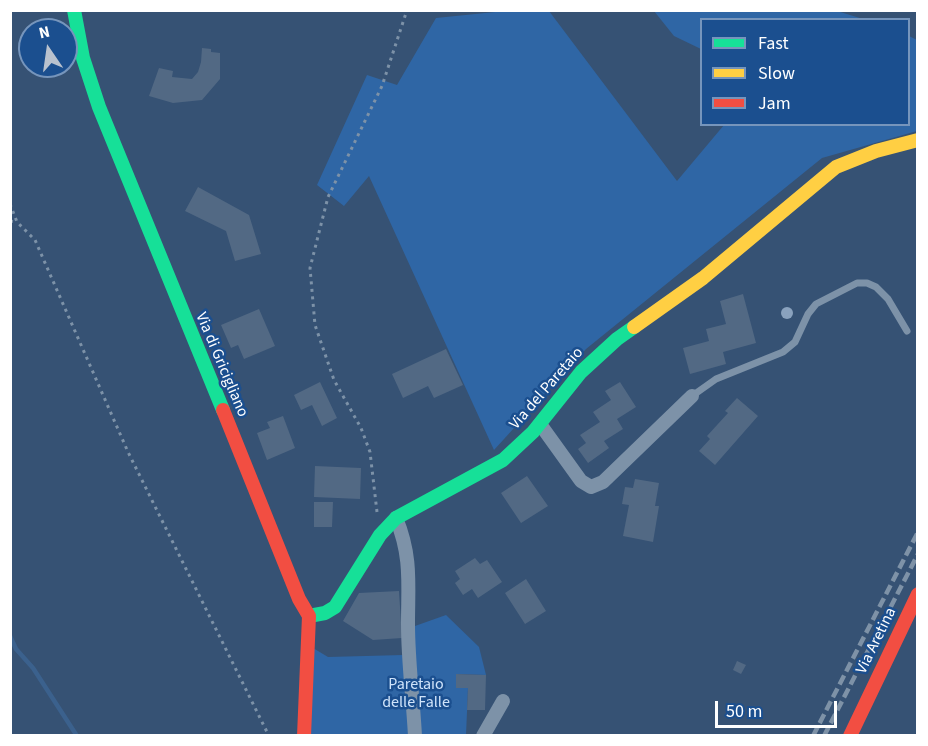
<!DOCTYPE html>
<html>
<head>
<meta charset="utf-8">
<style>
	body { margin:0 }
	#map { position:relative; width:928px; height:746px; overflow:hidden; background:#365274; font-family:"Source Sans 3",sans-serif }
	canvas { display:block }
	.frame { position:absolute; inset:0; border:12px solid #fff; pointer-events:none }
	.legend { position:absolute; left:700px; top:18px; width:210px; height:108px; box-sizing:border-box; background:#1b4f8f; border:2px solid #7695bc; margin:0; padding:8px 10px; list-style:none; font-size:18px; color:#fff }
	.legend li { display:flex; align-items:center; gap:12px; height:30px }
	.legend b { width:30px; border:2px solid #7695bc }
	.north { position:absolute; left:18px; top:18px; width:60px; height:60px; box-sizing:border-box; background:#1b4f8f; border:2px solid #7695bc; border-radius:50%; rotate:347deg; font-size:16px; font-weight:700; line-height:24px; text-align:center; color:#fff }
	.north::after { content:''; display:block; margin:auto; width:21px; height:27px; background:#b9c2ce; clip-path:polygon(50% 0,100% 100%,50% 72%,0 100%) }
	.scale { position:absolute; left:715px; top:701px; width:122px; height:27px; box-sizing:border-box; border:3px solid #fff; border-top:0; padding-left:8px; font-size:18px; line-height:21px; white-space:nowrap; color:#fff; -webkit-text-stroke:4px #1b4f8f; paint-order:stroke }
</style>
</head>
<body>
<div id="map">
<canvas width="928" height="746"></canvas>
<div class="frame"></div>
<ul class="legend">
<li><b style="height:8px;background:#16e098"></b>Fast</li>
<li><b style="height:8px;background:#ffcf43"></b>Slow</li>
<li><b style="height:8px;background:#f24e42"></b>Jam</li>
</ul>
<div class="north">N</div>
<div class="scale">50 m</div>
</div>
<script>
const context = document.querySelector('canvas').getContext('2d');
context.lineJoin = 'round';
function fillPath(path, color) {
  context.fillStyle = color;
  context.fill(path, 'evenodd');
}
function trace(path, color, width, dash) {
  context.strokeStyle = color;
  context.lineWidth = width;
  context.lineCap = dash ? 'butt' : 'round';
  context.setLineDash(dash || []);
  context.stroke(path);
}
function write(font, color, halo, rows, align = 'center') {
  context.font = font + ' "Source Sans 3",sans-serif';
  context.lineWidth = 5;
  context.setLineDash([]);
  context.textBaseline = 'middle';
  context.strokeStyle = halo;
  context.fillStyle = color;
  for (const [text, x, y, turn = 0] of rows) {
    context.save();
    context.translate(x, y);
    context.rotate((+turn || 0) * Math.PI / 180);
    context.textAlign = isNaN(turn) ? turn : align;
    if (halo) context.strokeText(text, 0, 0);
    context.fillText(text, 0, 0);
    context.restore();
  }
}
fillPath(new Path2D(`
	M505,11H549L677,181L724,125L908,124L909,36L917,40V131L822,158L586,349L494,450L369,176L344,206L317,185L367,75L397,85L436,18Z
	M837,11L863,19L702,20L701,49L674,36L654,11Z
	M446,615L479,647L486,675L457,674L456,688H468L466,735L304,736L308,645L328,657L403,655L415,626Z`), '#2f66a5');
trace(new Path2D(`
	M10,636L16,649L33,668L77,736`), '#3b618d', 4.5);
fillPath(new Path2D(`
	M202,48L211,49V52L220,53V79L202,100L173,103L149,96L159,68L173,71L172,77L192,79L198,72L201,62Z
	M198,187L249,215L261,254L235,261L226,231L185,211Z
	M743,294L756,343L723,352L726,364L690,374L683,348L709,341L706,329L726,324L720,301Z
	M259,309L275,346L244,359L238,345L231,348L221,325Z
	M446,349L463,385L434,398L428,386L403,398L392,374Z
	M320,382L337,418L322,426L312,405L301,410L294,395Z
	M620,382L636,407L617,419L623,429L604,441L609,448L588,463L578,449L586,443L580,435L600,422L593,412L611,400L605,391Z
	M737,398L758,416L715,465L699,451L710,439L707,436L728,413L725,411Z
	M283,416L295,448L267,460L257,433L270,428L267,422Z
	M315,466L361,468L360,499L314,497Z
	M527,476L548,506L521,523L501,493Z
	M635,479L659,483L655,506H659L653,542L623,536L629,505L622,504L625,487L633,488Z
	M314,502H333L332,527H314Z
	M475,558L480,564L487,560L502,582L478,598L472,589L463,595L455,583L460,579L455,571Z
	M526,579L546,611L525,624L505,593Z
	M399,591L402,638L373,640L343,621L359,593Z
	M737,661L746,665L741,674L733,670Z
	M456,674L486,675L485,710H467L468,688H456Z`), '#526984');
trace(new Path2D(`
	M10,204L17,222L35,240L128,452L269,736
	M10,221L17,222
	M377,512L370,452L361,428L334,380L315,325L310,268L328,197L382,86L407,10`), '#7d92a8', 3, [3, 4.5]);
trace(new Path2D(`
	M692,396L716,379L783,352L795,342L808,314L816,304L857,283H867L876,287L888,299L907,331`), '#7d92a8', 7);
trace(new Path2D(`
	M540,424L581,481L591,487L603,482L692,396
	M396,518C412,557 408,584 408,624C408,661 413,698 415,736
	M483,736L503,701`), '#7d92a8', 14);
trace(new Path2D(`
	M74,10L83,58L99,107L223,410
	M309,616L325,613L335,607L380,535L396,518L503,460L533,432L581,372L617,339L634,327`), '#16e098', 14);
trace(new Path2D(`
	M634,327L703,278L836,167L876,151L918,140`), '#ffcf43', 14);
trace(new Path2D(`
	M223,410L299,599L309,616L304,736
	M850,736L918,594`), '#f24e42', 14);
trace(new Path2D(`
	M813,736L918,532
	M824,736L918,554`), '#7e92a7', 4.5, [10, 4.5]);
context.fillStyle = '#8aa2be';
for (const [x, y] of [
	[787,313]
]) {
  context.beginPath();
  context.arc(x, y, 6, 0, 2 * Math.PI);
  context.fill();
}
write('16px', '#fff', '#1b4f8f', [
	["Via di Gricigliano",221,365,67],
	["Via del Paretaio",547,389,-49],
	["Via Aretina",877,641,-64]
]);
write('16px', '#cfe3fa', '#1b4f8f', [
	["Paretaio",416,685],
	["delle Falle",416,703]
]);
</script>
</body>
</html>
